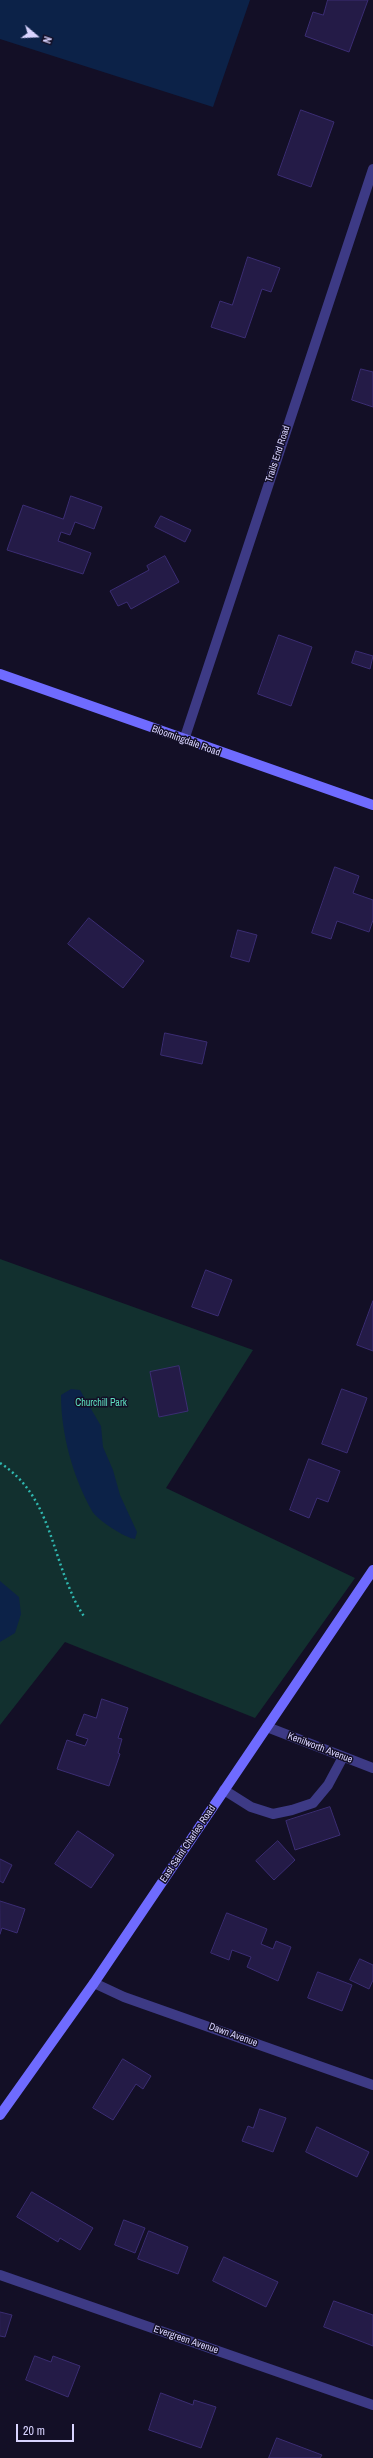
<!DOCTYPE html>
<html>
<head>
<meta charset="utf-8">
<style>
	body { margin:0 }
	#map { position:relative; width:373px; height:2458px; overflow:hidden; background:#130f26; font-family:"Archivo Narrow",sans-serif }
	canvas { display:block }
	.north { position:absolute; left:16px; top:16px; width:40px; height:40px; -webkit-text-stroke:3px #130f26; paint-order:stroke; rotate:109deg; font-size:11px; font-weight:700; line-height:16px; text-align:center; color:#d9d4ff }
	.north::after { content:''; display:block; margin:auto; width:14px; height:18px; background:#d9d4ff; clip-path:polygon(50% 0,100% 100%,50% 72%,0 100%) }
	.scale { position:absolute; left:16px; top:2424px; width:58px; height:18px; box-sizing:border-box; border:2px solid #d9d4ff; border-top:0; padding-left:5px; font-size:12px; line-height:14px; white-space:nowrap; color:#d9d4ff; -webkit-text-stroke:3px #130f26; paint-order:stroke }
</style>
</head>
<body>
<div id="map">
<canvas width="373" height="2458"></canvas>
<div class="north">N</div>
<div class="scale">20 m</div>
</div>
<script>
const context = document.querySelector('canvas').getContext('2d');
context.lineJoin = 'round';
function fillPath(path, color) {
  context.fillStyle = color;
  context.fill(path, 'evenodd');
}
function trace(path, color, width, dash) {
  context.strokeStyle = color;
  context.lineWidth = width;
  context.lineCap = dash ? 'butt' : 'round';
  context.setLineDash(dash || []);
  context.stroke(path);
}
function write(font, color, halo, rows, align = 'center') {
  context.font = font + ' "Archivo Narrow",sans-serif';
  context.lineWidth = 3;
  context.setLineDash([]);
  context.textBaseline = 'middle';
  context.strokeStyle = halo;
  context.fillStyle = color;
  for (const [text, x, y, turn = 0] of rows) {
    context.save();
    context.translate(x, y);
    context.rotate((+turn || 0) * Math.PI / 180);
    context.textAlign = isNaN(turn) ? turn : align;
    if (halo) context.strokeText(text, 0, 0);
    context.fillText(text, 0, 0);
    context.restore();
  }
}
fillPath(new Path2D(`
	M0,1259L253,1350L166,1488L355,1578L255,1718L65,1642L0,1725Z`), '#12302f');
fillPath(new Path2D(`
	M0,0H250L213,107L0,39Z
	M71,1389L80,1390L101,1426L103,1447L113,1470L120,1495L137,1532L135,1539C125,1538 97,1520 92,1511C73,1477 61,1434 61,1395Z
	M0,1581L19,1597L21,1614L15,1633L0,1642Z`), '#0c2248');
const building = new Path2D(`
	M328,0H368L349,52L305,36L313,12L323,15Z
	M301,110L334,122L311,187L278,175Z
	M248,257L280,268L271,292L262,289L245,338L211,327L220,301L232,305Z
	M361,369L373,372V407L352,400Z
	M71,496L102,507L94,529L75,522L70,535L61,532L58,541L91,553L83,574L7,550L23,505L63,519Z
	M161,516L191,530L185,542L155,527Z
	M165,556L179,582L131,609L127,602L118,606L110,591L149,570L147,566Z
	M279,635L312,647L291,706L258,694Z
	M356,651L373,656L370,669L352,663Z
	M335,867L359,876L353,893L373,900V920L369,932L337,921L331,939L312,933Z
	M89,918L144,961L123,988L68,944Z
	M238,930L257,935L249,962L231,957Z
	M165,1033L207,1042L202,1064L161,1055Z
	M206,1270L232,1280L218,1316L192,1307Z
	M373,1301V1351L357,1345Z
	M179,1366L188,1411L159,1417L150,1372Z
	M342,1389L367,1398L347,1453L322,1444Z
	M309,1459L340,1471L328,1502L317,1498L309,1518L290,1510Z
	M102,1699L128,1708L118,1738L122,1739L118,1753L120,1754L109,1786L57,1769L67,1740L85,1746L88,1739L76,1735L84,1714L96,1718Z
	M330,1807L340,1835L295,1850L286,1821Z
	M78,1831L114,1855L91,1888L55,1864Z
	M278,1841L295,1860L274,1880L256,1861Z
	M0,1859L12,1865L3,1883L0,1881Z
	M0,1901L25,1909L17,1933L2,1928L0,1934Z
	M227,1913L267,1929L261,1944L273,1949L276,1941L291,1947L278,1981L247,1967L251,1957L232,1950L229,1960L211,1953Z
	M360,1959L373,1965V1980L369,1989L350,1980Z
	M318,1972L352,1985L342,2011L308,1998Z
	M123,2059L151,2076L143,2089L136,2084L113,2120L93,2108Z
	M260,2109L286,2118L273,2152L242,2141L248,2126L253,2128Z
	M317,2127L369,2152L357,2177L306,2152Z
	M32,2192L93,2228L80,2250L60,2238L58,2242L17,2217Z
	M124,2220L145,2228L135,2253L115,2245Z
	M149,2231L188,2247L178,2274L138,2259Z
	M224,2257L278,2282L266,2307L213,2281Z
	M334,2301L373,2315V2346L324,2327Z
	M0,2312L12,2315L5,2337L0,2336Z
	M35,2356L51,2362L53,2356L80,2366L68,2397L26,2380Z
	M161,2393L193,2405L194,2400L216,2407L201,2448L149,2430Z
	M277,2438L322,2455L320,2458H269Z`);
fillPath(building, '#241b47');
trace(building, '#3b2d73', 1);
trace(new Path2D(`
	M0,1463C48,1494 50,1546 72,1594C75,1602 80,1610 85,1618`), '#2fb8b0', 2.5, [2, 3]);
trace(new Path2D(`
	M224,1790L251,1807L273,1814L292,1810L313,1803L328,1785L343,1757`), '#3d3a85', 10);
trace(new Path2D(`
	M184,740L373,169
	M267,1727L373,1768
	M94,1983L124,1997L373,2085
	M0,2275L373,2405`), '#3d3a85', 10);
trace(new Path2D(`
	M0,674L373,805
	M0,2115L94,1983L373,1570`), '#6f6bff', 10);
write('10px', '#d9d4ff', '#130f26', [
	["Trails End Road",278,454,-72],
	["Bloomingdale Road",186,741,20],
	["Kenilworth Avenue",320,1748,21],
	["East Saint Charles Road",188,1844,-56],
	["Dawn Avenue",233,2035,20],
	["Evergreen Avenue",186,2340,19]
]);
write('10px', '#5fe0c0', '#130f26', [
	["Churchill Park",101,1403]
]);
</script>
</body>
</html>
